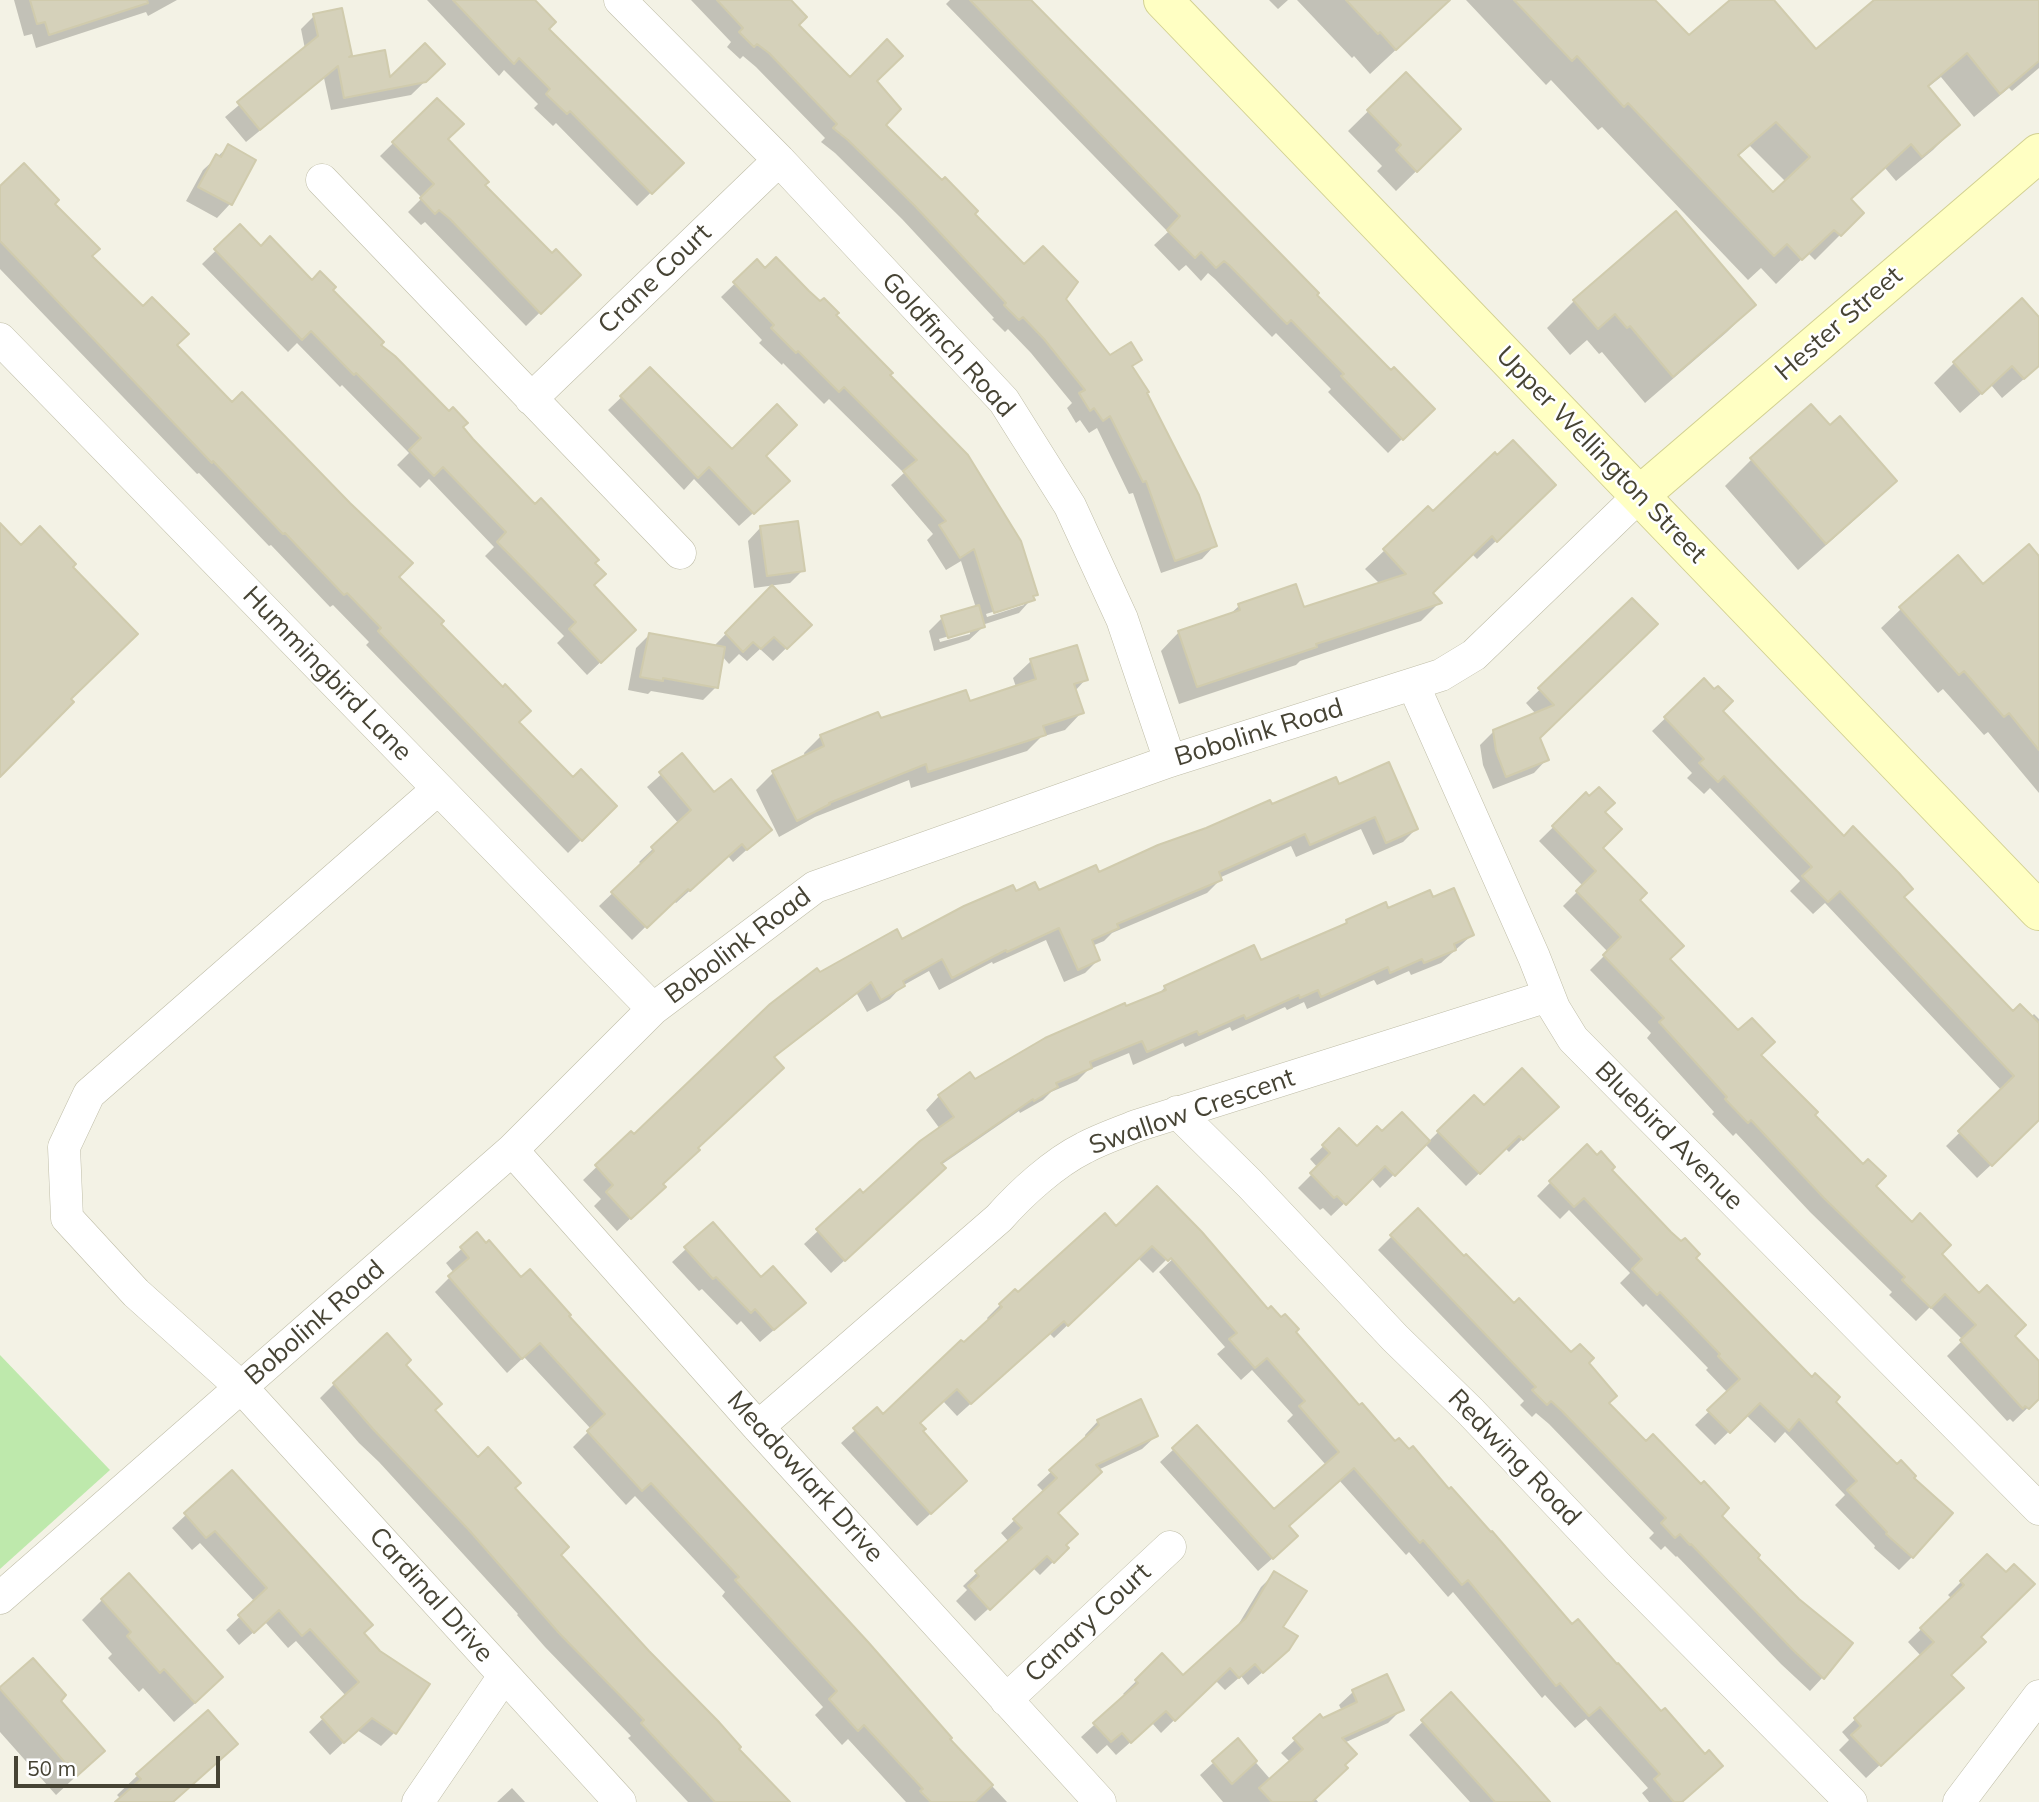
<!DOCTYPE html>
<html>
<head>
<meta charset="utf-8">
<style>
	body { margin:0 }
	#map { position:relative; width:2039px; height:1802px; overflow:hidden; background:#f3f2e5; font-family:Mulish,sans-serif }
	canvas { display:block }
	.scale { position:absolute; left:14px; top:1756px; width:206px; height:32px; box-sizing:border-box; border:4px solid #464334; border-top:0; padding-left:9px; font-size:21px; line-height:24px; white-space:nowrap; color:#464334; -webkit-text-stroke:5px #fff; paint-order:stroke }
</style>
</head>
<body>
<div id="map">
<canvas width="2039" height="1802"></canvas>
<div class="scale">50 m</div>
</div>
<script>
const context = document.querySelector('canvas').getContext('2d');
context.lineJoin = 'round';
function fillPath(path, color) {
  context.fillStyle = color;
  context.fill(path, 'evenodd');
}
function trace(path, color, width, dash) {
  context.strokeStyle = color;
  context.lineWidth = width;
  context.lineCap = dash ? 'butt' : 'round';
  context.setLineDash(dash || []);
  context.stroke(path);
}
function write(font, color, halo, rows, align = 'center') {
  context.font = font + ' Mulish,sans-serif';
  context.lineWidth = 5;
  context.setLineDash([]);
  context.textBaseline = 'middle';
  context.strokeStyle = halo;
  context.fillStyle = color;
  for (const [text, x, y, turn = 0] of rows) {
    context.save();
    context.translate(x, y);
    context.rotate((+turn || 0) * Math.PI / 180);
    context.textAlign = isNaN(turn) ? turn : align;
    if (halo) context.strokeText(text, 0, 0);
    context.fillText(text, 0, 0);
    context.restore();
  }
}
fillPath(new Path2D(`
	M0,1355L110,1470L0,1569Z`), '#bee9ac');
fillPath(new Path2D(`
	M14,0H177L148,16L146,12L36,48L32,34L24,36Z
	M427,0H534L546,30L681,163L637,206L556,123L553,126L534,108L538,104L504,70L499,76Z
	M691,0H789L796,25L850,79L875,82L883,125L1024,267L1064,299L1109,357L1140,359L1131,368L1145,393L1215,545L1202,559L1161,573L1133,493L1129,494L1097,428L1089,433L1080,420L1076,423L1067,408L1072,403L1031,353L1008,329L1005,332L992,319L994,318L902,219L835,153L821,142L825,138L756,67L743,56L740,59L727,47L731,42Z
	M950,0H1029L1314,295L1391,373L1432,409L1388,453L1328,392L1331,389L1276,333L1272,337L1215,279L1208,273L1201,281L1186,265L1179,271L1154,245L1168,232L946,4Z
	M1269,0H1288L1278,9Z
	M1297,0H1449L1370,74L1354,56L1352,58Z
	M1466,0H1653L1689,37L1733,0H1772L1816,51L1877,0H2039V68L2012,91L2009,88L1974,117L1941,77L1927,88L1958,125L1933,150L1896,181L1885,168L1849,200L1862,213L1815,260L1808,253L1776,284L1761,268L1748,280L1602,127L1598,130L1551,80L1546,85ZM1750,146L1786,182L1773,195L1737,157Z
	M314,16L345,60L389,80L443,64L411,95L331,110L324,78L246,142L225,117L305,49L301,29Z
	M1406,74L1459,129L1396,191L1377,171L1382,166L1348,131Z
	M437,100L446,140L483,185L552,256L578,275L526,326L425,222L421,225L408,212L422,198L380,156Z
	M229,146L254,161L230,204L217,218L186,201L203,170Z
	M0,188L53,204L90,256L397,577L439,624L517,723L573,780L615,806L568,853L366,645L369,642L333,605L330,607L271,545L269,546L199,473L197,474L0,269Z
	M240,227L261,248L312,282L331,290L378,345L593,563L592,585L634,630L587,675L557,643L564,636L485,556L494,547L429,479L420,488L397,465L409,453L342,385L340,387L297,343L288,352L202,264Z
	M757,262L765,271L834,316L888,375L1036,594L1019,613L982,625L983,627L969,640L934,651L929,631L942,618L976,608L961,561L946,570L927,540L933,534L891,485L904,473L829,399L824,404L783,363L782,365L759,343L762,340L721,297ZM1024,602V605L987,617L986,614ZM970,630V634L940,642L939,639Z
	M1574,301L1754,305L1727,332L1645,403L1602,352L1599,354L1587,340L1570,355L1547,328Z
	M2039,319V366L2002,398L1991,385L1960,413L1934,383L1954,363Z
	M650,370L732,451L764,456L774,494L739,526L694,479L684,490L608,410Z
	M1830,428L1895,481L1868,508L1798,570L1725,486L1752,459Z
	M1535,504L1477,559L1472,554L1430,594L1439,603L1421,621L1300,661L1296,665L1179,704L1161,651L1179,632L1229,615L1239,606L1302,610L1380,584L1365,569L1428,509L1433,514Z
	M761,527L803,570L790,583L754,588L748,541Z
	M2039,559V793L1988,732L1984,735L1943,689L1938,693L1881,628L1901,609L1983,586Z
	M772,587L810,625L773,661L760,649L747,661L739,654L729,664L722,656L716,687L703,700L651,691L648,694L628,690L636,648L649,635L713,647Z
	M1632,600L1538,738L1547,759L1534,773L1493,789L1483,765L1480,745L1494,731L1536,714L1526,703Z
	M1075,647L1086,679L1075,691L1082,712L1065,730L1041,737L1027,751L911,788L909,780L815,817L779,837L756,790L773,773L805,757L804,753L821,736L880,720L968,703L1016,687L1013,678L1031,661Z
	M1704,681L1720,711L2013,1013L2031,1017L2034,1014L2039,1019V1120L1977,1178L1946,1146L2002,1091L1825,903L1813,914L1790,891L1800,881L1710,788L1704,794L1687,778L1692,773L1652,731Z
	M682,756L714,795L770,829L733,862L728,856L676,903L673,900L632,940L599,906L642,865L639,862L679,824L647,787Z
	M1338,786L1416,829L1403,842L1373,855L1361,829L1296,857L1291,846L1219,878L1220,880L1207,893L1112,933L1104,941L1092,946L1098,960L1085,973L1064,982L1046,940L993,964L992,962L939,990L929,971L902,986L890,999L867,1012L857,994L773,1058L650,1200L617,1231L594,1206L601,1199L583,1180L631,1134L634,1136L819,974L1015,893H1038L1098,874L1271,806Z
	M1586,795L1603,813L1601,848L1638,900L1668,960L1759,1056L1874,1186L2039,1363V1397L2013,1422L2010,1419L2007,1421L1947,1356L1963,1340L1930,1307L1916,1321L1889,1295L1892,1292L1810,1212L1736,1133L1733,1136L1712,1114L1714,1112L1647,1038L1651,1033L1590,970L1608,952L1563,906L1583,886L1539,841Z
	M1432,899L1472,935L1441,963L1411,975L1409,971L1377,985L1374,980L1307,1009L1304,1002L1287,1010L1285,1007L1232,1031L1230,1027L1185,1047L1183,1043L1133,1065L1129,1053L1088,1070L1077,1081L1051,1092L1043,1100L1020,1113L1019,1111L941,1165L930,1181L831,1273L804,1244L860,1192L863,1195L940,1129L926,1110L939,1096L970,1074L975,1081L1157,996L1165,987L1260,963L1341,927L1347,921Z
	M1474,1097L1484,1108L1556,1106L1509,1152L1505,1148L1466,1186L1425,1144L1380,1188L1371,1178L1331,1216L1323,1208L1320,1210L1298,1188L1318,1168L1310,1159L1339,1131L1357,1149L1382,1134L1428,1142Z
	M1586,1146L1834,1402L1912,1557L1899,1570L1874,1548L1875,1546L1835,1505L1845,1495L1785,1432L1775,1443L1746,1415L1715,1445L1695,1425L1728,1393L1706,1370L1708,1368L1646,1304L1643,1307L1620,1283L1630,1273L1569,1210L1560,1219L1537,1196Z
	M1156,1188L1268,1311L1293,1332L1359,1407L1572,1627L1705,1757L1721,1766L1708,1780L1682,1802H1649L1642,1793L1648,1788L1586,1719L1575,1728L1545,1695L1542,1698L1453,1592L1448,1597L1409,1552L1406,1555L1339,1480L1287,1526L1283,1549L1258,1571L1160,1462L1174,1449L1274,1511L1326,1465L1287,1421L1293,1415L1252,1370L1241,1380L1217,1354L1225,1347L1159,1272L1179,1253L1176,1250L1153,1273L1138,1258L1054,1338L1049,1333L957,1416L943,1401L919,1423L952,1494L917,1526L841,1443L877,1410L883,1417L989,1321L987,1318L1000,1305L1116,1228Z
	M1418,1210L1464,1259L1514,1305L1571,1355L1586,1363L1607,1404L1719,1516L1755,1558L1823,1677L1810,1691L1781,1664L1677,1556L1676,1557L1665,1546L1661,1550L1649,1538L1654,1533L1549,1424L1536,1413L1532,1417L1520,1405L1524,1401L1378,1250Z
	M477,1235L521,1279L567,1316L799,1567L797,1568L948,1739L1007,1802H906L848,1739L842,1745L815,1715L823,1707L722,1596L725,1592L635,1496L626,1505L573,1447L591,1429L524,1357L507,1373L435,1292L454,1273L446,1263Z
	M686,1249L790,1316L760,1342L741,1321L737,1325L702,1289L699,1291L672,1262Z
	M404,1365L433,1410L477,1459L513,1488L559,1555L788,1802H688L628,1738L631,1736L545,1647L517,1615L518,1614L379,1462L359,1443L320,1398L334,1384Z
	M1098,1421L1156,1436L1142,1449L1098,1470L1056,1513L1067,1548L1040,1575L1033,1568L975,1621L956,1601L967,1590L963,1586L1009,1542L1001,1533L1044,1492L1037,1485L1086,1439L1085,1435Z
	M232,1472L379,1652L427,1684L394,1733L381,1746L357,1730L330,1755L309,1732L346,1696L296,1641L288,1648L265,1622L239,1645L226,1630L255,1602L200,1543L192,1550L172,1528Z
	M1987,1556L2006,1575L1979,1637L1949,1675L1948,1701L1866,1778L1839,1750L1849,1740L1842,1732L1921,1656L1908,1642L1952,1599L1948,1595Z
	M1274,1574L1281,1628L1273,1663L1248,1685L1241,1676L1225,1690L1215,1680L1161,1733L1152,1723L1116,1755L1107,1745L1097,1754L1081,1737L1126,1696L1123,1694L1162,1656L1183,1677L1235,1630L1261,1587Z
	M102,1600L201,1698L174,1722L143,1688L139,1692L108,1658L112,1654L82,1620Z
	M33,1660L58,1701L103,1751L56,1795L0,1732V1689Z
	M1386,1677L1401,1710L1388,1723L1344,1743L1315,1798L1318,1802H1223L1200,1775L1237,1741L1271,1780L1290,1762L1281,1753L1295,1740L1323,1720L1342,1711L1339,1705L1353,1692Z
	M1451,1695L1535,1802H1470L1409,1735Z
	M236,1744L173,1802H117L121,1799L117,1795L138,1775Z
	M512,1788L525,1802H497Z`), '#0003');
const building = new Path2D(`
	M30,0H147L148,3L49,35L45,22L37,24Z
	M453,0H535L556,22L549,29L684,163L652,194L570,111L567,114L546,94L550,89L519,58L514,64Z
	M717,0H791L807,17L799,25L850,77L887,39L903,56L877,81L901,109L886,125L942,180L945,177L978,211L975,214L1024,264L1043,246L1078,282L1066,299L1110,355L1131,342L1142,360L1132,366L1149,392L1147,393L1199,495L1217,546L1175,561L1146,481L1143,482L1110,416L1103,421L1094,408L1090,411L1079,393L1085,390L1044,339L1023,317L1019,320L1004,305L1006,303L915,206L848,140L833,128L837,124L769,53L757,44L754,47L739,32L743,28Z
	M970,0H1031L1278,251L1319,293L1317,295L1391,370L1394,367L1435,409L1403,440L1341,376L1344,374L1291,320L1287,324L1229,265L1224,261L1216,268L1201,252L1195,258L1167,230L1180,216Z
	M1346,0H1450L1396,50L1380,32L1378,34Z
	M1514,0H1655L1689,35L1730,0H1774L1816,49L1874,0H2039V61L2000,94L1967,53L1928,86L1960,125L1922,157L1911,144L1851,199L1864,213L1841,236L1834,230L1802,260L1787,244L1774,256L1628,103L1624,107L1577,56L1572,61ZM1776,122L1810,157L1773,192L1738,155Z
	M342,8L352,55L349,57L385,50L390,77L425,43L445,64L426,82L344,98L338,66L260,130L237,102L318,36L313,14Z
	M1406,72L1461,129L1417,172L1396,150L1401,145L1367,110Z
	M437,98L464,124L448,139L489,182L485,185L552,253L556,249L581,275L541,314L450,219L439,210L435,214L420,198L434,184L392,142Z
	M228,144L256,160L232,205L198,187L216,154L221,157Z
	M24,163L59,200L55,204L100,249L92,256L143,306L152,297L189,334L177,345L232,402L242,392L350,503L413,563L399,577L444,621L441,624L503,687L505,684L531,711L519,722L573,777L581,769L617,806L582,841L378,631L381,628L347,593L344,595L285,533L283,534L213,461L212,463L0,241V186Z
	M1676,211L1756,305L1673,377L1630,326L1627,328L1615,314L1598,329L1573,300Z
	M240,224L261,246L270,236L312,280L320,271L336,287L333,290L384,342L381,345L395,356L449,411L453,407L468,423L463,427L473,439L535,504L541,498L599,560L595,563L606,574L594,585L636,630L601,663L569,629L576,622L497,542L506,532L443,467L434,476L409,450L421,438L356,373L354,375L311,331L302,340L214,249Z
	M776,257L809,291L820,301L824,298L839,313L836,315L893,373L890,375L968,455L1021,541L1038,595L1033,596L1035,600L994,613L974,549L960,558L939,525L946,521L903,471L917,460L844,387L839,392L798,351L796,353L771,328L774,325L733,282L757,259L765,268Z
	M2022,298L2039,317V366L2024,379L2012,366L1982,394L1953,362Z
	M650,367L732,449L777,404L797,425L766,456L790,481L754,514L709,467L698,478L620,396Z
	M1811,404L1830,425L1840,416L1897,481L1826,544L1750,458Z
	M1513,440L1556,485L1497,542L1492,536L1433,593L1442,603L1316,644L1317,647L1197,687L1178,631L1240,610L1238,604L1296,584L1304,607L1406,574L1383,549L1428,506L1433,511L1495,452L1497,455Z
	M798,521L805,571L767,576L760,526Z
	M0,523L21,545L40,526L76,564L73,567L138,634L71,699L74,702L0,777Z
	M2029,544L2039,556V750L2009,713L2004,717L1964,671L1959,675L1899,607L1958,555L1983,584Z
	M772,585L812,625L787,649L774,637L761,649L753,642L743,652L725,633Z
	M1632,598L1658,624L1540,738L1549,760L1506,777L1496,751L1493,730L1554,705L1538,688Z
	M979,605L985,627L948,638L941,616Z
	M649,633L725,647L718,688L663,678V681L640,677Z
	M1077,645L1088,680L1074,684L1084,713L1043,726L1046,735L1002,749L928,772L926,764L829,803L830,804L797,821L772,771L824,746L820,735L878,712L881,718L966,690L970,701L1036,679L1030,659Z
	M1704,678L1714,689L1718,686L1733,701L1723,711L1844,836L1853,826L1899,873L1913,889L1904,897L1965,961L2013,1011L2020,1004L2039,1023V1120L1992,1166L1958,1131L2014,1076L1840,891L1828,902L1802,876L1812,867L1724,776L1718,782L1699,763L1704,759L1664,717Z
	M682,753L714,792L731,779L772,830L747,850L742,844L690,891L688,889L647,928L611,892L654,851L651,847L691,810L659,772Z
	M1389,762L1418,829L1386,843L1375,817L1310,845L1305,834L1219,872L1222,880L1117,924L1119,928L1092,940L1100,960L1078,970L1059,928L1007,952L1006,950L952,978L942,959L903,981L905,986L881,1000L871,982L774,1057L784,1068L698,1148L700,1150L663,1184L666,1187L631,1219L606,1192L613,1185L595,1165L631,1131L634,1134L770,1004L817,968L820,972L897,929L902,939L964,906L1013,885L1016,891L1035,882L1039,890L1096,865L1099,872L1158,845L1206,828L1270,800L1272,804L1336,777L1339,784Z
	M1599,787L1615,803L1605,812L1622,829L1603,848L1647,893L1640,900L1684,946L1670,959L1738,1030L1752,1018L1775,1042L1761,1055L1818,1112L1815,1115L1863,1164L1868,1159L1886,1176L1876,1186L1912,1222L1920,1213L1951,1245L1942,1254L1979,1293L1987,1285L2026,1325L2015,1336L2039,1361V1399L2029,1409L2025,1406L2023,1409L1960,1340L1976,1325L1945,1294L1931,1308L1902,1280L1905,1277L1824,1198L1751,1120L1748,1123L1725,1099L1727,1097L1659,1022L1664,1018L1603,955L1621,937L1576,891L1596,871L1552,826L1586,792L1589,796Z
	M1454,888L1474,935L1454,944L1456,950L1424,963L1422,959L1390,973L1388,967L1321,997L1318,990L1300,998L1299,995L1246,1019L1244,1015L1199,1035L1197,1031L1147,1052L1142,1041L1090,1062L1092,1068L1056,1083L1058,1087L1034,1101L1033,1099L941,1163L946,1168L845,1261L816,1229L860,1189L863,1193L920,1141L954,1117L938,1095L970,1072L975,1079L1045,1038L1125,1003L1126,1006L1166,990L1164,986L1254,945L1261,960L1347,923L1346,920L1386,902L1388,908L1430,890L1433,897Z
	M1522,1068L1559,1107L1523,1140L1519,1136L1480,1174L1437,1131L1474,1095L1484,1105Z
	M1402,1112L1430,1141L1395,1176L1385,1166L1346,1205L1337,1196L1334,1198L1310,1173L1330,1153L1322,1145L1339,1128L1357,1146L1377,1126L1382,1131Z
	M1587,1144L1597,1155L1601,1151L1615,1167L1612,1170L1671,1232L1681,1241L1685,1238L1700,1254L1696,1258L1812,1377L1815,1373L1840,1397L1836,1402L1886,1453L1897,1464L1901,1460L1916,1476L1914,1478L1953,1513L1913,1558L1886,1534L1887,1532L1847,1490L1857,1481L1799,1419L1789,1431L1760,1403L1730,1433L1707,1410L1740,1379L1718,1356L1720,1354L1660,1292L1657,1295L1632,1269L1642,1259L1584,1198L1574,1207L1549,1181Z
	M1157,1186L1202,1232L1268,1309L1271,1306L1281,1317L1285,1314L1299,1329L1296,1332L1359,1405L1362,1403L1395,1441L1399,1438L1409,1449L1413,1446L1449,1489L1451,1487L1491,1532L1492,1531L1572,1624L1578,1619L1617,1664L1618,1663L1661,1711L1665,1708L1705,1754L1709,1750L1723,1766L1682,1802H1674L1654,1779L1660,1774L1600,1707L1589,1716L1560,1683L1556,1686L1468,1580L1462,1585L1423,1540L1420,1543L1354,1468L1289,1526L1298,1536L1273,1559L1172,1448L1197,1425L1274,1509L1339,1452L1299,1406L1305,1401L1267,1358L1255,1368L1229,1339L1237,1333L1171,1258L1168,1261L1152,1246L1068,1326L1064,1321L971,1404L957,1389L920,1423L926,1429L923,1431L967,1481L931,1514L853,1428L877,1407L883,1414L961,1340L964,1342L1002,1307L999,1304L1015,1289L1018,1292L1105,1213L1116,1226Z
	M1418,1208L1464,1256L1466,1254L1514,1303L1519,1298L1571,1352L1580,1344L1594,1358L1589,1363L1617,1396L1609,1403L1646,1441L1653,1434L1701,1484L1704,1481L1729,1508L1722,1516L1760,1555L1758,1558L1799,1599L1853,1643L1824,1679L1794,1651L1691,1544L1690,1545L1680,1534L1675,1538L1661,1523L1666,1518L1562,1411L1551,1401L1547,1405L1532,1390L1536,1387L1390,1235Z
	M713,1222L761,1277L773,1266L806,1303L774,1330L755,1309L751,1313L716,1277L713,1279L684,1247Z
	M477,1232L486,1243L489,1240L521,1277L530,1269L571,1315L569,1316L869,1643L952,1738L950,1739L993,1785L975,1802H931L920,1791L923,1789L864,1725L858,1731L829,1699L837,1691L735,1580L739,1577L651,1483L642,1491L587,1431L605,1414L540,1343L522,1359L481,1314L448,1276L469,1258L460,1247Z
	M387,1333L411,1360L406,1365L442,1404L435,1410L478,1457L488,1447L521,1483L515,1488L569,1547L561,1555L649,1651L718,1721L741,1747L739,1749L790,1802H715L641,1723L644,1720L559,1633L469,1530L373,1429L333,1383Z
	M1141,1399L1158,1436L1096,1465L1102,1472L1058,1513L1078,1534L1066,1545L1069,1548L1054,1563L1047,1556L990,1610L968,1586L979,1576L975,1571L1022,1528L1013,1519L1057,1478L1049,1470L1099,1425L1097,1420Z
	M232,1470L373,1625L364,1633L380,1651L430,1684L396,1734L372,1718L344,1743L321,1717L359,1682L310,1629L302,1636L279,1610L254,1633L238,1615L267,1588L215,1531L206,1538L184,1513Z
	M1987,1554L2006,1572L2014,1564L2035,1584L1981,1637L1986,1642L1951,1675L1964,1688L1881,1766L1851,1735L1861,1726L1854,1718L1934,1642L1920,1628L1964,1585L1960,1581Z
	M1274,1571L1307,1591L1283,1627L1298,1636L1289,1650L1263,1673L1255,1664L1239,1678L1230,1668L1175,1721L1166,1711L1131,1743L1122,1733L1111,1742L1093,1723L1138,1683L1135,1680L1162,1653L1183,1675L1246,1618Z
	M129,1573L223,1677L195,1703L164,1669L160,1673L127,1636L131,1632L101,1599Z
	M33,1658L66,1695L61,1701L105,1751L77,1776L0,1689V1687Z
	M1387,1674L1404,1710L1342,1738L1357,1754L1345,1765L1348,1768L1312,1802H1272L1259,1788L1303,1749L1293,1738L1320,1714L1323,1718L1357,1702L1352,1690Z
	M1451,1692L1519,1767L1550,1802H1495L1421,1720Z
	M208,1710L238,1744L173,1802H115L141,1779L136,1774Z
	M1238,1738L1257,1761L1232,1784L1212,1761Z`);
fillPath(building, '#d5d1ba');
trace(building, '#d0cbad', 2);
const street = new Path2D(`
	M620,0L779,160L1004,401L1070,506L1122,619L1170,761
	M322,180L680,553
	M0,339L653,1009
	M531,399L779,160
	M1413,684L1534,957L1554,1008L1573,1039L2039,1509
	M438,789L89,1094L64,1147L67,1218L136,1293L242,1388L620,1802
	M1177,1112L1250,1184L1395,1338L1471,1412L1620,1569L1851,1802
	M512,1150L758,1427L1100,1802
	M758,1427L999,1218C1021,1193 1054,1163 1084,1148C1101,1139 1119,1133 1136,1126L1548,996
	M0,1598L512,1150L653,1009L815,887L1170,761L1441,675L1474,655L1640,495
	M1006,1700L1170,1547
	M418,1802L504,1676
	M1959,1802L2039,1696`);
const secondary = new Path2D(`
	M1163,0L2039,911
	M1640,495L2039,153`);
trace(street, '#bfbda7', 33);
trace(secondary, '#d2d091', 40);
trace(street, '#fff', 32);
trace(secondary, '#ffffc3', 38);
write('26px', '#464334', '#fff', [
	["Crane Court",655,279,-44],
	["Hester Street",1839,324,-41],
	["Goldfinch Road",948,345,48],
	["Upper Wellington Street",1601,455,46],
	["Hummingbird Lane",327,674,46],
	["Bobolink Road",1259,733,-17],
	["Bobolink Road",738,946,-37],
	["Swallow Crescent",1192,1112,-19],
	["Bluebird Avenue",1669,1136,45],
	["Bobolink Road",315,1323,-41],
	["Redwing Road",1514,1458,46],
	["Meadowlark Drive",805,1477,48],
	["Cardinal Drive",431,1595,48],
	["Canary Court",1088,1623,-43]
]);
</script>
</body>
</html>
